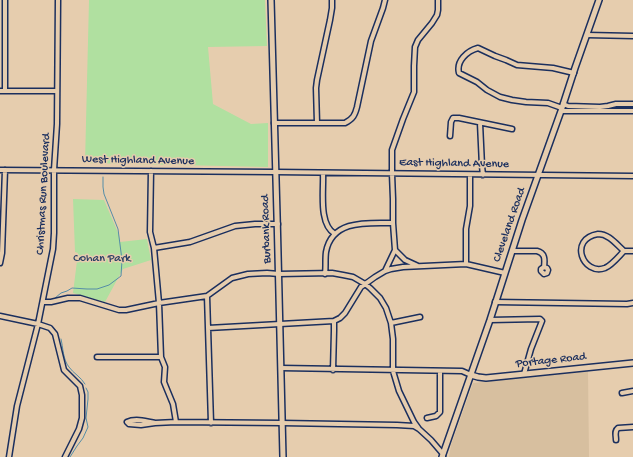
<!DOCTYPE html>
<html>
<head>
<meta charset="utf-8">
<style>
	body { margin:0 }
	canvas { display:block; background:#e6cdae }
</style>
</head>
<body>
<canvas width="633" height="457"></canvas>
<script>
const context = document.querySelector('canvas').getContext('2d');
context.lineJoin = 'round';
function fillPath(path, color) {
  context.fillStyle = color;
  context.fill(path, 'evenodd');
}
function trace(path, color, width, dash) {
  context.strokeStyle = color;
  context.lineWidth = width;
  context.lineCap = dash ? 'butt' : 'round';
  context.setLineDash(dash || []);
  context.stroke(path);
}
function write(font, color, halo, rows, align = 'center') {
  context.font = font + ' "Gochi Hand",sans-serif';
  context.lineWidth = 3;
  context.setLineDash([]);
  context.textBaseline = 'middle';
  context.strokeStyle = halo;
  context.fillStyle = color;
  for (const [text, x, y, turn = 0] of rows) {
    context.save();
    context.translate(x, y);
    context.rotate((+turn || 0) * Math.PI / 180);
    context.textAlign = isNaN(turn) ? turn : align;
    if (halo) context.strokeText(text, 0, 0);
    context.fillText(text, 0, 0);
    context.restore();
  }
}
fillPath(new Path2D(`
	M588,371L589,457H449L451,445L473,383Z`), '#d7bf9f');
fillPath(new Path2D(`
	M89,0H265L267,46L208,47L213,104L251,124L268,123V167L85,163Z
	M73,199L104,200L119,235L120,242L147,239L151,260L123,269L105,302L73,293L78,253L75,252Z`), '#b0e0a0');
trace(new Path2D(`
	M55,298L61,293L67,291L72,288L87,289H97L109,285L121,276L122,260L118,229L104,194L103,187V177
	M61,339C63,347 63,360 69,367C73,373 81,377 85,384
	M70,457L77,446L83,438L88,427L86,418L88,399V392L86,388`), '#558da7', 1);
const minor = new Path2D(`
	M5,0V91
	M587,35L633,36
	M0,91H57
	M563,104L568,106L600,107L608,106L616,104H633
	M562,108L548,103L526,102L512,100L500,97L487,90L477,82L459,73C456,61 467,51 478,48L495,56L506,60L517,65L553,68L574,73
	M561,111H633
	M274,123H345C353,119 355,115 357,107L371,41L383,8L385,0
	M317,123L316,88L317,80L330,20L332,8V0
	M480,123L482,166L483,175
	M450,136L451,122L453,118H459L512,129
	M0,170L275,172L633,176
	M151,171L150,232L154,248L159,303L161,357L165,367L164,382L166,387L173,404L176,422
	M323,173C324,190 318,224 335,234
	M598,234C609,234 616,244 624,251C619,256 612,265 605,268C583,276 568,239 598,234Z
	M154,248L190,242L235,226L255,224H278
	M513,251H537C545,253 545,259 544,267L541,269V271L544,274L547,273L548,270L547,268L544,267
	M624,251H633
	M0,263L2,253L5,170
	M466,264V229L470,206V175
	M418,266L405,260L395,250L393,223V199L392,174V150L403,119L414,92V66L415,47L418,40L432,23L437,15L438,10V0
	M385,271L395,250
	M325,274C326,267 325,259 326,252C332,219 368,223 393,223
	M207,296L211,423
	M43,302H51L68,298H80L119,310H126L159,303L207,296L232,278L248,274L267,273L279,274L332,273L343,275L353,277L365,284L370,288L380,298L386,308L391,323L393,339V371L399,391L414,422L419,429L431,440L443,454V456
	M495,302L627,304L633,303
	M0,316L38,324L50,328L55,334L64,370L80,386L82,395V418L79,429L65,457
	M490,320L540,319L542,321L531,349L524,374
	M391,323L420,317
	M208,328C250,326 292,323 334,321L340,318L345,313L361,287L375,277L385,271L391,269L403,267L466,264L505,273
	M97,357H161
	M281,368L462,371L471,375
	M333,370L334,331V321
	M622,393L633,391
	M427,418L436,416L440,412V371
	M155,423C146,421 135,418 127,422L129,424L141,425L155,423L176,422L282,423L397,425L414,426L419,429
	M616,440C616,435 614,431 618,428L633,427
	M9,457L17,406L38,324L53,249L54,233V170L57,124L58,0`);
const major = new Path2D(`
	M271,0C275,152 280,305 283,457
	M471,375L478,377L486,378L633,363
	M442,457L490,320L522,220L561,111L575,68L599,0`);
trace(minor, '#1b2f5e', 7);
trace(major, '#1b2f5e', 8);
trace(minor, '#e6cdae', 4);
trace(major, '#e6cdae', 5);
write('12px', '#1b2f5e', '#e6cdae', [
	["West Highland Avenue",138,161,1],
	["East Highland Avenue",454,164,1],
	["Christmas Run Boulevard",44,194,-87],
	["Cleveland Road",510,225,-71],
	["Burbank Road",267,229,-92],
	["Portage Road",551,361,-6]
]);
write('12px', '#2a4165', '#e6cdae', [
	["Cohan Park",102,259]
]);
</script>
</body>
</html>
